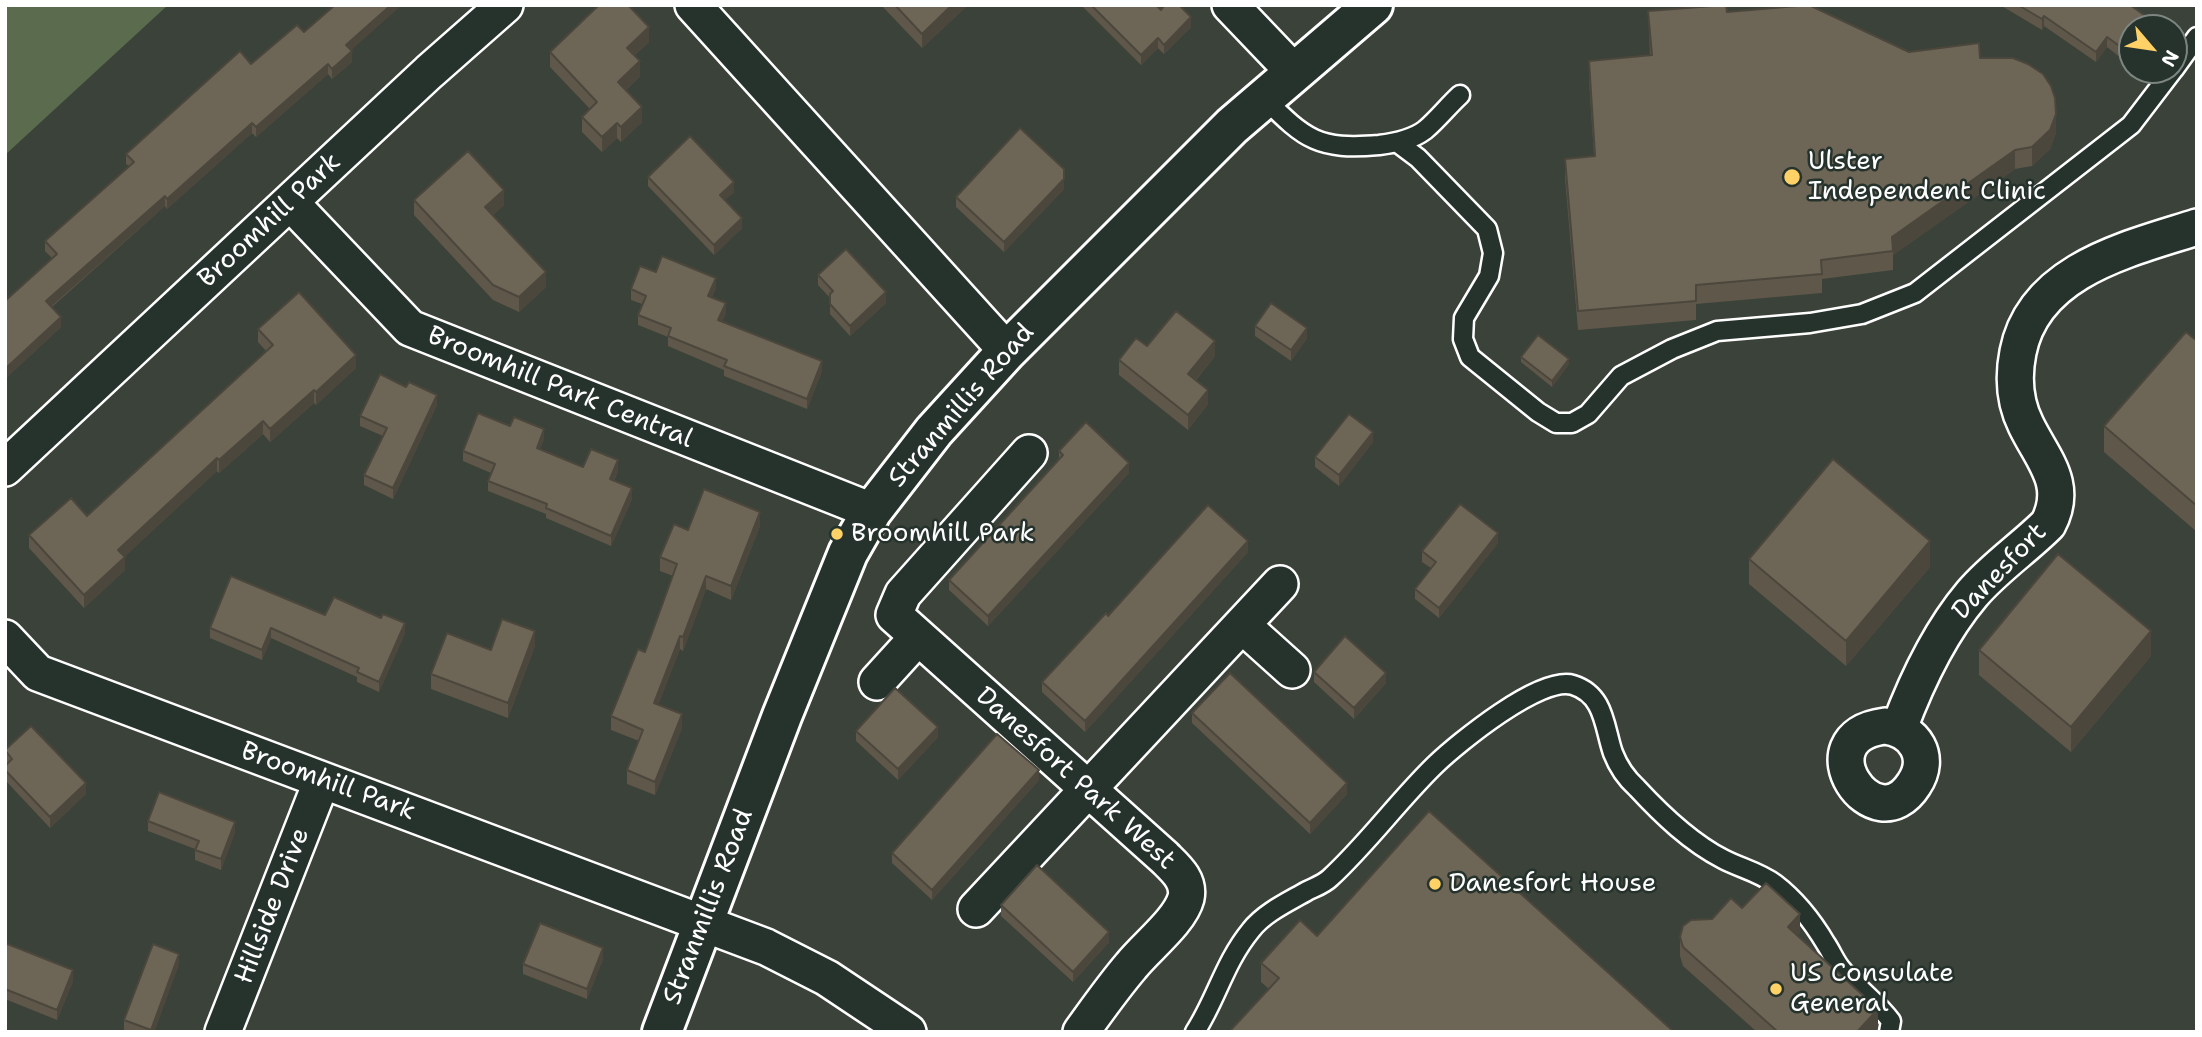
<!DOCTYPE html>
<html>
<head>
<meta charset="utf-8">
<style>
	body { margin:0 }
	#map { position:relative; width:2202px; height:1037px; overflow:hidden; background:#3b4239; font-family:"Shantell Sans",sans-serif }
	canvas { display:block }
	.frame { position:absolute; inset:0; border:7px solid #fff; pointer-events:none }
	.north { position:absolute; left:2118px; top:14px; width:70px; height:70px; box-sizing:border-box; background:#26332d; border:2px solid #7d8581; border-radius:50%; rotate:119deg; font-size:19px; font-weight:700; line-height:28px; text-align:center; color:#fff }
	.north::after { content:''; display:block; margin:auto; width:24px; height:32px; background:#ffd166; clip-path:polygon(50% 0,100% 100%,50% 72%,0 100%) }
</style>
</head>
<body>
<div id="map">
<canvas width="2202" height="1037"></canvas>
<div class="frame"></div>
<div class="north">N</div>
</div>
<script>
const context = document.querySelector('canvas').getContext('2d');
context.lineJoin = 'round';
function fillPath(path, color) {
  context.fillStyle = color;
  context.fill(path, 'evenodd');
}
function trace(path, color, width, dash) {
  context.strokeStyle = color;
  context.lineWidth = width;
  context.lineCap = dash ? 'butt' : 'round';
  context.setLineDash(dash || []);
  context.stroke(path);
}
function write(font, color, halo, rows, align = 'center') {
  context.font = font + ' "Shantell Sans",sans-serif';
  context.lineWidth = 5;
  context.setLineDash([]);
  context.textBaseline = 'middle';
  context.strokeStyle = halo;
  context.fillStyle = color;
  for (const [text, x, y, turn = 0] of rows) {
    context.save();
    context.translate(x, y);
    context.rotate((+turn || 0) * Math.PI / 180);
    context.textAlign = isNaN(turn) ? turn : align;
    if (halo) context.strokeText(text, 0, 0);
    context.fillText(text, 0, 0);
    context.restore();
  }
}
fillPath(new Path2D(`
	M5,5H168L5,155Z`), '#5b6c4e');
const service = new Path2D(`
	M2174,69L2197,37
	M1264,98C1306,140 1318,150 1379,145C1395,143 1412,140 1425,130C1437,120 1448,106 1460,95
	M1398,143L1418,158L1487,229L1493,253L1489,276L1464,318L1463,339L1470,357L1538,412L1556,423H1572L1588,414L1621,376L1672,349L1717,331L1810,323L1862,314L1915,293L2131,125L2173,70
	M1195,1032C1217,998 1224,963 1251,930C1264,913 1288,902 1307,891C1315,887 1324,884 1330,878C1368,843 1398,801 1435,765C1458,743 1541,675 1573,685C1605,695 1604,727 1613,753C1618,766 1627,779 1637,788C1662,815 1690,842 1723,859C1740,868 1759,872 1775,884C1796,900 1813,922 1826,944C1832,953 1836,964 1843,971C1858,989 1877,1002 1891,1021L1889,1032`);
const minor = new Path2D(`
	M693,5L1007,351
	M1230,5L1294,72
	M290,202L410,328L872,511
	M1029,453L903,594L894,615L1164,857C1175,868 1190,880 1186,898C1180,921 1146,947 1131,966C1113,987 1097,1010 1081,1032
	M5,468L429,72L505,5
	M1242,625L1292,670
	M5,638L38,673L766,947L827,978L908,1032
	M877,682L918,637
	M1885,726C1915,730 1932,757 1914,784C1875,846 1800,737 1885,726Z
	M1899,728C1917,680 1939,633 1972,594C1994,568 2024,548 2048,524C2069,484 2043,460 2026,425C2015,403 2013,377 2018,352C2034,270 2128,249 2197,227
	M976,909L1280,584
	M223,1032L322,780`);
const tertiary = new Path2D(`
	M662,1032L782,716L848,553L872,511L934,431L1007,351L1232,126L1373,5`);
trace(service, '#fff', 23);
trace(minor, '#fff', 40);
trace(tertiary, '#fff', 44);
trace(service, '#26332d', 18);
trace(minor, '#26332d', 35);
trace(tertiary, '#26332d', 38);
fillPath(new Path2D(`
	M881,5H968L922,48Z
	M1081,5H1156L1161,10L1191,27L1164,54L1158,48L1141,65Z
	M2000,5H2130L2144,26L2143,28H2132V43L2121,58L2107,47L2096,62L2044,26L2042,30Z
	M1648,11L1727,12L1909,52L1980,58L2056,133L2050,149L2032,166L2015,169L1893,255V270L1822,279V293L1696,304V320L1578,330L1565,178V159L1594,156L1589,80V61L1650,55Z
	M304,32L351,50L352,62L332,79L328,74L256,137L252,133L167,209L165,206L52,307L61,327L5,379L52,258L45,251V241L129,166L126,164V154L251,64Z
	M649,42L634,56L640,76L626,90L642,122L621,142L617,138L602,152L582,132V117L590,109L550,67V52Z
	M648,177L734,192L725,200L742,228L714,255L648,186Z
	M1064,189L1004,252L956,207V197Z
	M414,200L504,205L493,215L546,287L519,312L493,300L414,215Z
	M656,272L716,288L712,297L726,313L722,322L822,371L807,409L724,376V370L668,346V337L638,325V315L642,304L631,300V289Z
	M818,275L886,303L850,336L830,314V298L818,285Z
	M1255,326L1307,338L1291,361L1255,336Z
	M258,329L356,368L316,405L314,403L270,442L263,434L219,473L217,471L124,557L125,570L84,608L29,548V535L87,516L266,351L258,342Z
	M2197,341V532L2104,452V426Z
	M1147,346L1215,356L1196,380L1208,404L1188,430L1119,375V360Z
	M1521,357L1569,364L1552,387L1521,362Z
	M437,405L393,499L364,485V475L383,436L360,426V416Z
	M544,439L540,449L583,467L618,471L614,481L632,499L611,546L546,518V514L488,491V481L491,473L463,461V451Z
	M1373,442L1339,486L1315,467V457Z
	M1059,451L1129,473L988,626L949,590V580L1059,460Z
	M760,526L731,600L706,589L683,651L680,649L658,705L682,728L655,795L627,784V770L639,741L611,730V716L645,652L673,576L660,571V557L688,530Z
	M1498,543L1439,618L1415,599V589L1431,568L1422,562V551Z
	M1248,552L1085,732L1042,692V682L1108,616Z
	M1749,559L1930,567L1846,666L1749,584Z
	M325,615L405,633L379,692L357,682V677L271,638L262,660L210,638V628Z
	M535,646L508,718L431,689V674L491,650Z
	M1979,650L2151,656L2071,752L1979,675Z
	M1314,672L1386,683L1354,719L1314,682Z
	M1192,713L1347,794L1310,834L1192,723Z
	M856,731L938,737L898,780L856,741Z
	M5,750L86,794L50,828L5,780V766L7,764L5,762Z
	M1039,780L932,900L892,863V853Z
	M148,821L235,832L221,870L195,860V849L148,831Z
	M1001,905L1109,942L1073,982L1001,916Z
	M1742,908L1800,933L1797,936L1878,1028L1874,1032H1757L1683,966L1680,956V937L1712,919Z
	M1317,936L1269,989L1261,982V963Z
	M5,943L73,981L57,1020L5,999Z
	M603,959L587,999L523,974V964Z
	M179,964L154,1032H129L124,1030V1020Z`), '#5e574a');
fillPath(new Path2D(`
	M391,5H402L346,55V45Z
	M952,5H968L922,48V34Z
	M2144,15V26L2143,28H2135Z
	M2044,16V26L2042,30V19Z
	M1191,17V27L1164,54V45Z
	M649,27V42L627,63V48Z
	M2132,33V43L2121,58V47Z
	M2107,37V47L2096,62V52Z
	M1158,38V48L1141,65V55Z
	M352,51V62L332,79V69Z
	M640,61V76L618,97V82Z
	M328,64V74L256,137V127Z
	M642,107V122L621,142V127Z
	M2056,114V133L2050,149L2032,166V147Z
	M252,123V133L167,209V199Z
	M617,123V138L602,152V137Z
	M2015,150V169L1893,255L1892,237Z
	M1064,179V189L1004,252V242Z
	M734,182V192L720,205V195Z
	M504,190V205L485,222V207Z
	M165,196V206L46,311V301Z
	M742,218V228L714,255V245Z
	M546,272V287L519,312V297Z
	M716,278V288L708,306V296Z
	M886,292V303L850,336V326Z
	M726,303V313L718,331V320Z
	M61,317V327L5,379V369Z
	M1307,328V338L1291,361V350Z
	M1215,341V356L1188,389V374Z
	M356,355V368L316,405V392Z
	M1569,359V364L1552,387V381Z
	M822,361V371L807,409V399Z
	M314,390V403L270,442V429Z
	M1208,390V404L1188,430V415Z
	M437,395V405L393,499V488Z
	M263,421V434L219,473V460Z
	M544,429V439L537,458V448Z
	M1373,432V442L1339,486V475Z
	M217,458V471L118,563V550Z
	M618,460V471L610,489V479Z
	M1129,463V473L988,626V616Z
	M632,488V499L611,546V536Z
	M760,512V526L731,600V586Z
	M1498,533V543L1439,618V608Z
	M1248,541V552L1085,732V721Z
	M1930,541V567L1846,666V641Z
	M125,557V570L84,608V595Z
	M706,576V589L683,651V637Z
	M405,623V633L379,692V682Z
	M271,628V638L262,660V650Z
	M535,631V646L508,718V703Z
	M2151,631V656L2071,752V727Z
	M680,636V649L654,717V703Z
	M1386,673V683L1354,719V708Z
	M682,714V728L655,795V782Z
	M938,727V737L898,780V769Z
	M1039,770V780L932,900V890Z
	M86,783V794L50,828V817Z
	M1347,783V794L1310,834V823Z
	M235,822V832L221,870V859Z
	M1800,914V933L1788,946V927Z
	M1109,932V942L1073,982V972Z
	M603,948V959L587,999V989Z
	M179,954V964L154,1032H151Z
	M73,970V981L57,1020V1010Z
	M1878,1009V1028L1874,1032H1857Z`), '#4c473c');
const building = new Path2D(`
	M335,5H391L346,45L352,51L332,69L328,64L256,127L252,123L167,199L165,196L46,301L61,317L5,369V301L57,254L45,241L134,162L126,154L240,51L251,64L297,25L304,32Z
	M599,5H628L649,27L627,48L640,61L618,82L642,107L621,127L617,123L602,137L582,117L597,102L550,52Z
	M895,5H952L922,34Z
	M1091,5H1156L1161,10L1165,5H1179L1191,17L1164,45L1158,38L1141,55Z
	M1726,5L1727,12L1809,5L1909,52L1979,43L1980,58H2013L2028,64L2043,74L2051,86L2055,98L2056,114L2050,130L2032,147L2015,150L1892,237L1893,251L1821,260L1822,274L1696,285V301L1578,311L1565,159L1595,156L1589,61L1652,55L1648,11Z
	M2018,5H2130L2144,15L2135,28H2132V33L2121,47L2107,37L2096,52L2044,16L2042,19Z
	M1020,128L1064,169V179L1004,242L956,197Z
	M690,136L734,182L720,195L742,218L714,245L648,177Z
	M468,151L504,190L485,207L546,272L519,297L493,285L414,200Z
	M846,249L886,292L850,326L830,304V294L833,291L818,275Z
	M662,256L716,278L708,296L726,303L718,320L822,361L807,399L724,366L727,360L668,336L671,328L638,315L646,296L631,289L640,266L656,272Z
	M299,292L356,355L316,392L314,390L270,429L263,421L219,460L217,458L118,550L125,557L84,595L29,535L71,498L87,516L273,345L258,329Z
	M1271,303L1307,328L1291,350L1255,326Z
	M1176,311L1215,341L1188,374L1208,390L1188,415L1119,360L1136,338L1147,346Z
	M2186,332L2197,341V506L2104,426Z
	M1538,335L1569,359L1552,381L1521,357Z
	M380,374L406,387L409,382L437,395L393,488L364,475L387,428L360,416Z
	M478,413L510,426L514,417L544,429L537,448L583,467L591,449L618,460L610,479L632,488L611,536L546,508L547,504L488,481L495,464L463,451Z
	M1349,414L1373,432L1339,475L1315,457Z
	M1086,422L1129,463L988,616L949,580L1063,455L1059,451Z
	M1833,459L1930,541L1846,641L1749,559Z
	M704,489L760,512L731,586L706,576L683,637L680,636L654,703L682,714L655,782L627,770L643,730L611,716L638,649L645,652L677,564L660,557L674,524L688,530Z
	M1460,504L1498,533L1439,608L1415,589L1436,562L1422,551Z
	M1208,505L1248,541L1085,721L1042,682L1106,613L1108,616Z
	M2058,554L2151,631L2071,727L1979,650Z
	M231,576L325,615L334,597L381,618L383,614L405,623L379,682L357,672L359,668L271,628L262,650L210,628Z
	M502,619L535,631L508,703L431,674L447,633L491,650Z
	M1345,636L1386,673L1354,708L1314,672Z
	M1230,673L1347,783L1310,823L1192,713Z
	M895,688L938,727L898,769L856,731Z
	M31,726L86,783L50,817L5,770V766L12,759L5,750Z
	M997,734L1039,770L932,890L892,853Z
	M159,792L235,822L221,859L195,850L199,841L148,821Z
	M1429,811L1674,1032H1229L1279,978L1261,963L1300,920L1317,936Z
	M1037,865L1109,932L1073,972L1001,905Z
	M1766,883L1800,914L1788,927L1878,1009L1857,1032H1778L1683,947L1680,937L1683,926L1691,920L1712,919L1731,898L1742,908Z
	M540,923L603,948L587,989L523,964Z
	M5,943L73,970L57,1010L5,989Z
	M153,944L179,954L151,1030L124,1020Z`);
fillPath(building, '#6d6556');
trace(building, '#4c473c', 2);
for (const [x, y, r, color] of [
	[1792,177,9,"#ffd166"],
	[837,534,7,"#ffd166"],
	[1435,884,7,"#ffd166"],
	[1776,989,7,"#ffd166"]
]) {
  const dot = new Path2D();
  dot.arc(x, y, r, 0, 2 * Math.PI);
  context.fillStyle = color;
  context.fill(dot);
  trace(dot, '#26332d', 2.5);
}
write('26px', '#fff', '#26332d', [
	["Ulster",1808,162],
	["Independent Clinic",1808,192],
	["Broomhill Park",851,534],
	["Danesfort House",1449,884],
	["US Consulate",1790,974],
	["General",1790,1004]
], 'left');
write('26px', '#fff', '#26332d', [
	["Broomhill Park",270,221,-43],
	["Broomhill Park Central",560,388,22],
	["Stranmillis Road",962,406,-49],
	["Danesfort",2000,572,-46],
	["Danesfort Park West",1075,779,42],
	["Broomhill Park",328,782,20],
	["Hillside Drive",273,906,-69],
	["Stranmillis Road",709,907,-69]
]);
</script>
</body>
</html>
